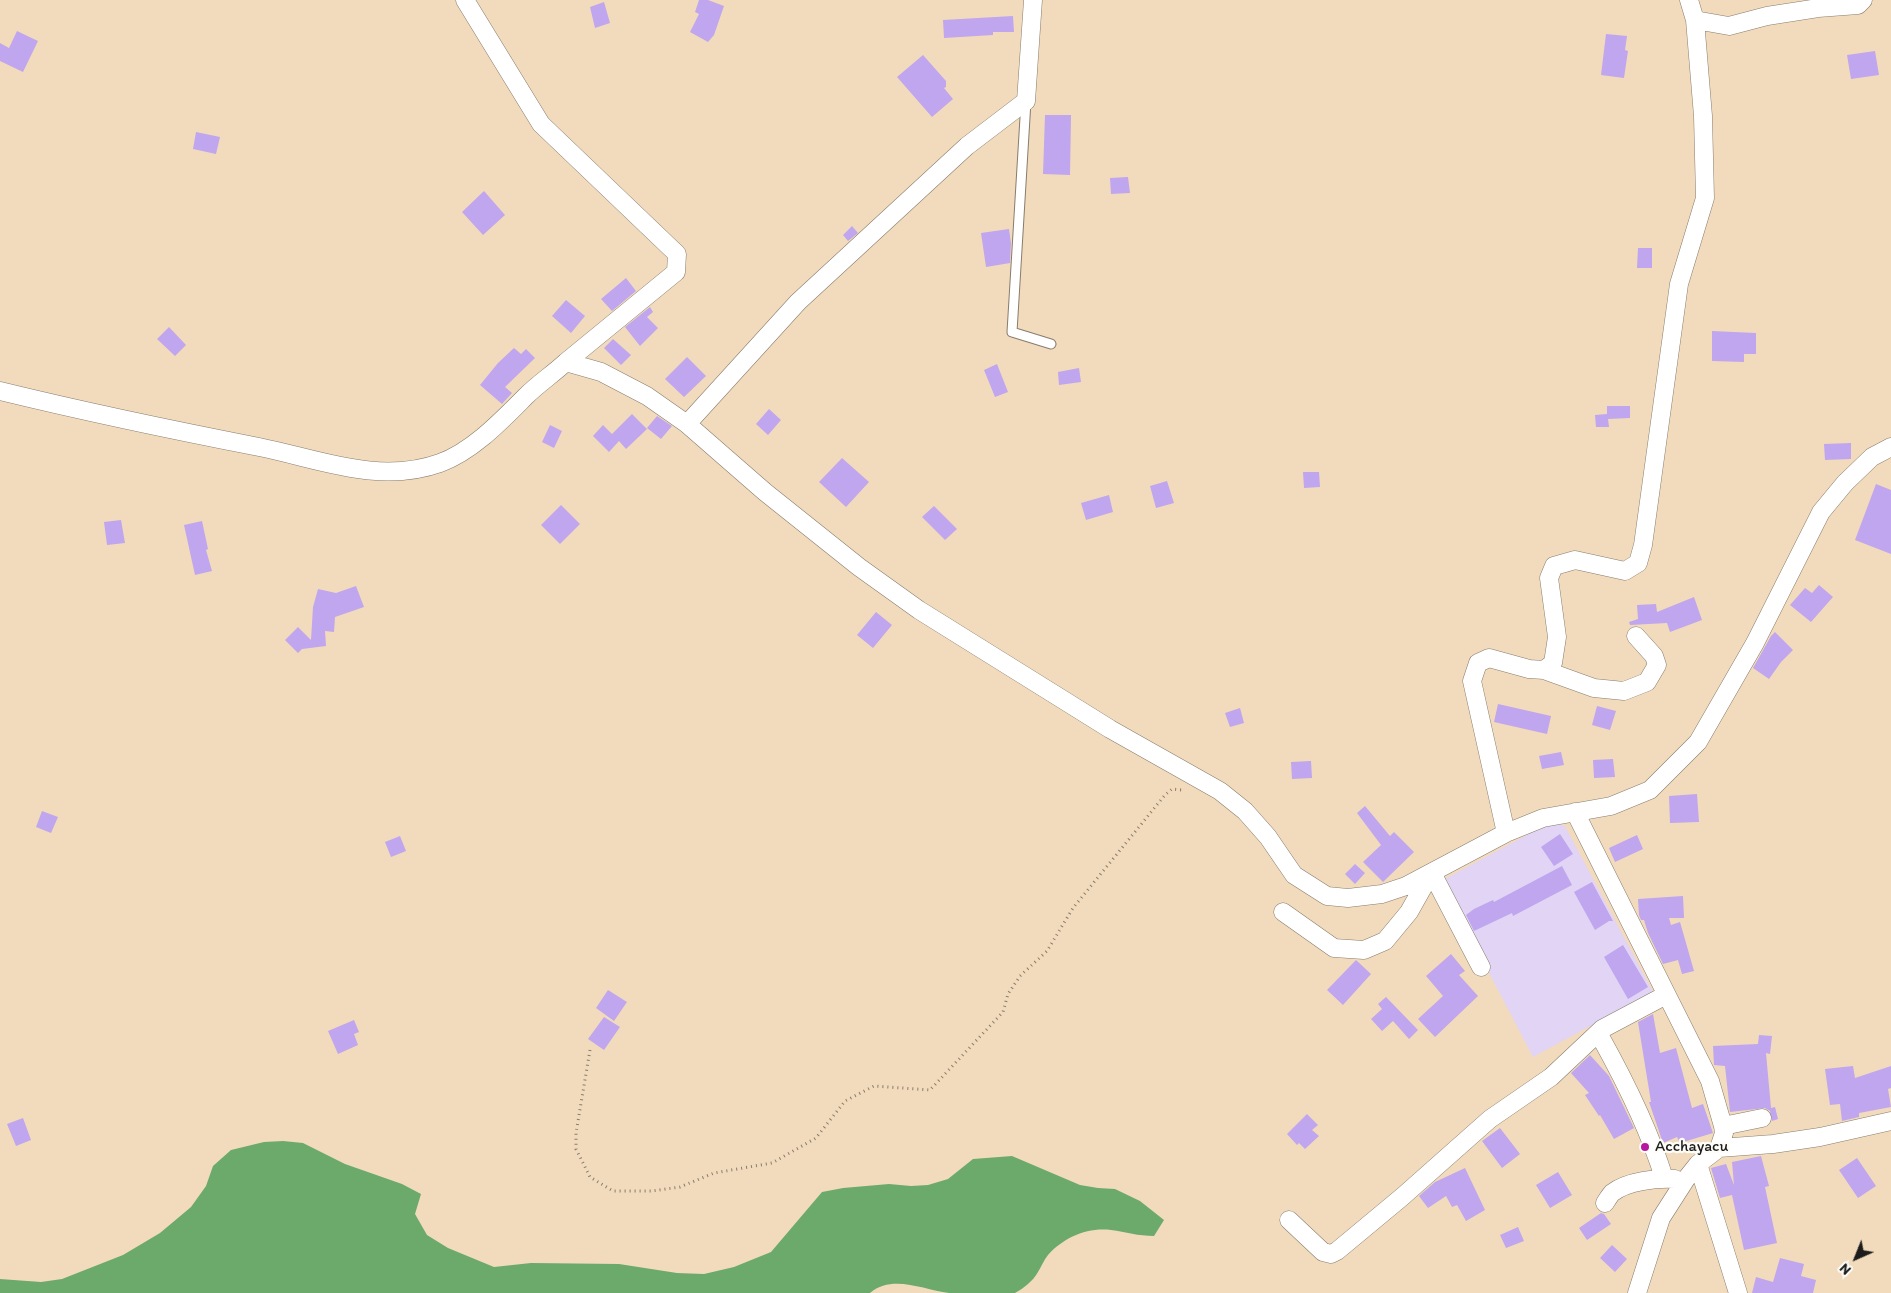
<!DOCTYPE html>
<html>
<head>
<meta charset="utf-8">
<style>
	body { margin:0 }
	#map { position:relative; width:1891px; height:1293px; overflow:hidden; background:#f2dbbc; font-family:Itim,sans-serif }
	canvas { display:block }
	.north { position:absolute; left:1831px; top:1233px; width:50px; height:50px; -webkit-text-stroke:4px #fdfcf7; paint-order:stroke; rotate:224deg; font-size:14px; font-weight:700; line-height:20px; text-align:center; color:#1c1c1c }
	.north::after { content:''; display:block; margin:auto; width:18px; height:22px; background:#1c1c1c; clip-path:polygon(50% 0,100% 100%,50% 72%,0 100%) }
</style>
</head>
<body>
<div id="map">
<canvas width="1891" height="1293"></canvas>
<div class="north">N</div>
</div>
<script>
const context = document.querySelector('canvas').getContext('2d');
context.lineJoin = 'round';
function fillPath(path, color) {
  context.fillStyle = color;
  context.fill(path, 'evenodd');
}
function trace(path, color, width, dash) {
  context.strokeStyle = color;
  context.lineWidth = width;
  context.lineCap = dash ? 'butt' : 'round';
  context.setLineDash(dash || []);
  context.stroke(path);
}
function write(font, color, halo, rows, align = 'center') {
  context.font = font + ' Itim,sans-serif';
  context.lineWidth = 4.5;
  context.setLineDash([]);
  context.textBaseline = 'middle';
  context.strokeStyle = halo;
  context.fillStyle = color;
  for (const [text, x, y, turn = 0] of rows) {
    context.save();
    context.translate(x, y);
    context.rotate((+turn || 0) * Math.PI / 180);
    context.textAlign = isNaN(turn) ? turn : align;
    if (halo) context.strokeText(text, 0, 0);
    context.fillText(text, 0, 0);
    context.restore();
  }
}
fillPath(new Path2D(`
	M1551,822L1565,826L1653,992L1533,1057L1441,881Z`), '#e1d4f4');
fillPath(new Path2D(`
	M283,1141L303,1143L345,1164L402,1184L421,1194L415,1214L427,1235L448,1248L494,1267L531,1263L619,1264L677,1273L704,1274L734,1267L771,1252L822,1192L843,1188L889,1184L911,1186L928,1185L948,1179L973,1159L1012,1156L1080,1185L1098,1188L1115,1189L1140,1201L1164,1220L1154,1236C1138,1236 1126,1232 1111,1230C1087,1227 1063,1238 1048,1255C1044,1260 1041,1267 1038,1272C1033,1281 1024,1288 1015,1293C993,1293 970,1293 949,1293C923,1290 893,1274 870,1293H0V1279L41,1282L62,1279L123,1255L160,1233L191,1207L206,1186L213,1166L231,1150L264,1142Z`), '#6caa6c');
fillPath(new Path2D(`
	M699,0H708L724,6L714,35L708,42L690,32L699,14L695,12Z
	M604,2L610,23L595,28L590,7Z
	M1013,16L1014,32H993V35L944,38L943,20Z
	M17,31L38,41L23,72L0,61V43L9,48Z
	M1606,34L1627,36L1625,50L1628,51L1624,78L1601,75Z
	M1875,51L1879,75L1851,79L1847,55Z
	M923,55L946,81V87L944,88L953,99L932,117L897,77Z
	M1045,115H1071L1070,175L1043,174Z
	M196,132L220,137L216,154L193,149Z
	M1128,177L1130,193L1111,194L1110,178Z
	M484,191L505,215L483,235L462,212Z
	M852,226L858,233L848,241L843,235Z
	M1009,229L1011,243L1010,263L986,267L981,233Z
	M1638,248H1652V268H1637Z
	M626,278L636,291L612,311L601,299Z
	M566,300L585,316L571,333L552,316Z
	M650,307L653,312L647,317L658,328L640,346L625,327Z
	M169,327L186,345L175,356L157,339Z
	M1712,331L1756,333V354H1744V362L1712,361Z
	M613,339L631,355L621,365L604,348Z
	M514,348L521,354L526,349L535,358L505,387L512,393L502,404L480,385L498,363Z
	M687,357L706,376L684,397L665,379Z
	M997,364L1008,392L995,397L984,370Z
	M1079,368L1081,382L1059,385L1058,372Z
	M1607,406H1630V418L1608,419L1609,427H1596L1595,415L1607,414Z
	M769,409L781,420L768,435L756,424Z
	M632,414L647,429L626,449L619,441L609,452L593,436L603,425L612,434Z
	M657,416L672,426L661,439L647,428Z
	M550,425L562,431L554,448L542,442Z
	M1851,443V459L1825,460L1824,444Z
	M842,458L869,482L846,507L819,482Z
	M1303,472H1319L1320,487L1304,488Z
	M1167,481L1174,503L1156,508L1150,486Z
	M1876,484L1891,490V554L1855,540Z
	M1109,495L1113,512L1086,520L1081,503Z
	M561,505L580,524L560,544L541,525Z
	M934,506L957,529L945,540L922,517Z
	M121,520L125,543L107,545L104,522Z
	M202,521L208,549L206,550L212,571L195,575L184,525Z
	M1819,585L1833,597L1811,622L1790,605L1805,588L1812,593Z
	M356,586L364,607L335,617L334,632L325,631L326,646L302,649L298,653L285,640L298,627L311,640L313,607L318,589L336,593Z
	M1694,597L1702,620L1670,632L1667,623L1630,625L1629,622L1638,619L1637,605L1656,604L1657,612Z
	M876,612L892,625L873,648L857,635Z
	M1775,632L1793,650L1781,662L1769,679L1753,668L1771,636Z
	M1498,704L1551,716L1547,734L1494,722Z
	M1597,706L1616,711L1610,730L1592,725Z
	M1240,708L1244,723L1230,727L1225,713Z
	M1561,752L1564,765L1542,769L1539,756Z
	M1613,759L1615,777L1594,778L1593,760Z
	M1311,761L1312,778L1292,779L1291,762Z
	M1697,794L1699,822L1670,823L1669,796Z
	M1365,806L1390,836L1394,832L1414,852L1383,882L1363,862L1381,845L1357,813Z
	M42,811L58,817L51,833L36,827Z
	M1560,834L1573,854L1554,866L1541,847Z
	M1637,835L1643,849L1615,862L1609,848Z
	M400,836L406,851L391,857L385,842Z
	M1355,864L1365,873L1355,884L1345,874Z
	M1562,866L1572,885L1513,916L1512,913L1474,931L1466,915L1474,909L1493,900L1494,902Z
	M1592,882L1613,921H1609L1595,930L1574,892Z
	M1683,896L1684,918H1669L1671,925L1680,922L1694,971L1682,974L1678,960L1663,964L1648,933L1644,920H1641L1639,915L1638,899Z
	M1623,945L1648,987L1628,999L1604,957Z
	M1451,954L1465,971L1459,975L1478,996L1435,1037L1418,1019L1443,996L1426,976Z
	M1356,960L1371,974L1343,1005L1327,990Z
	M608,990L627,1002L614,1021L596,1008Z
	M1386,997L1418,1030L1409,1039L1393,1021L1382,1031L1371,1019L1382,1009L1378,1004Z
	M1653,1014L1660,1053L1676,1048L1692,1108L1703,1104L1713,1133L1680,1143L1677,1137L1663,1143L1649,1102H1651L1638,1022Z
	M604,1017L620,1027L604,1050L588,1039Z
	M354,1020L359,1032L354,1034L358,1045L338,1054L328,1031Z
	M1759,1035L1772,1036L1770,1054L1766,1053L1771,1108L1775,1107L1778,1119L1772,1121L1770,1111L1765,1108L1730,1112L1725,1066L1714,1065L1713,1046L1758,1044Z
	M1590,1055L1609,1076L1634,1128L1614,1139L1600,1115L1599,1116L1585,1095L1589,1093L1571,1073Z
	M1853,1066L1855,1078L1891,1066V1088L1888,1089L1891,1107L1859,1113V1117L1842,1121L1840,1104L1830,1105L1825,1069Z
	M1307,1114L1318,1125L1312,1130L1319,1136L1305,1149L1299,1143L1297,1145L1287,1134Z
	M23,1118L31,1140L16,1146L7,1124Z
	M1500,1128L1520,1154L1502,1168L1482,1141Z
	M1761,1156L1769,1186L1765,1187L1777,1243L1744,1250L1732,1195L1720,1198L1711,1168L1726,1164L1734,1185L1732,1162Z
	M1857,1158L1876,1186L1858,1198L1839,1170Z
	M1465,1168L1485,1210L1466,1221L1457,1205L1452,1207L1446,1196L1428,1208L1419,1196L1435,1182Z
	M1558,1172L1572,1195L1550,1208L1536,1185Z
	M1601,1213L1604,1214L1611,1224L1587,1240L1579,1228Z
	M1518,1227L1524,1241L1506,1248L1500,1235Z
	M1612,1245L1627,1259L1615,1272L1600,1258Z
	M1780,1258L1804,1264L1801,1276L1816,1280L1813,1293H1752L1756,1277L1773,1282Z`), '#bfa6ee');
const service = new Path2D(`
	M1026,101L1012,332L1051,344`);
const minor = new Path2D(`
	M465,0L541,124L677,254L676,272L566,362
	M1695,20L1729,26L1767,16L1818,8L1858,5L1863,0
	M0,391C86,412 172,430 259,447C319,459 379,485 440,463C473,451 502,420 526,396C538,384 553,374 566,362L601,372L647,396L687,424L765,492L859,567L919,610L1110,729L1220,791L1245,811L1268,837L1294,875L1327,896L1348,898L1382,894L1406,886L1506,833L1543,818L1611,806L1650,790L1698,742L1755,643L1821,512L1845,483L1872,457L1891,447
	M687,424L798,302L967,146L1026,101L1033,0
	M1544,670L1594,688L1624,691L1647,682L1657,665L1654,656L1636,636
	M1575,812L1710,1081L1723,1126L1724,1133L1719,1148
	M1506,833L1472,681L1478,663L1489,658L1529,669L1544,670L1553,663L1557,637L1549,578L1554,566L1575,560L1625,571L1638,563L1643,545L1679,284L1705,198L1703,116L1695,20L1689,0
	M1432,873L1481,967
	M1283,912L1334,948L1364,950L1385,941L1409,912L1431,873
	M1601,1038C1626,1083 1649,1129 1664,1178
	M1723,1126L1762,1118
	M1698,1164L1738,1293
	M1605,1203C1607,1200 1610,1195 1612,1193C1627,1181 1657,1178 1675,1179
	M1289,1220L1323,1252L1331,1254L1337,1251L1402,1197L1490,1119L1551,1077L1602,1029L1666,995
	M1637,1293L1661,1218L1686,1179L1698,1164L1719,1148L1773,1144L1820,1137L1891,1121`);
trace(service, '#877c6c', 11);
trace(minor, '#877c6c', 19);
trace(new Path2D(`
	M590,1050L576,1133V1149L590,1177L613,1191H652L680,1187L714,1173L772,1163L816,1138L845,1101L874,1086L930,1090L1003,1012L1008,994L1020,976L1047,951L1073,908L1165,795L1172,789L1182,790`), '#877c6c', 3, [1, 4]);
trace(service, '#fff', 9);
trace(minor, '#fff', 18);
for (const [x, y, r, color] of [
	[1645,1147,5,"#b5179e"]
]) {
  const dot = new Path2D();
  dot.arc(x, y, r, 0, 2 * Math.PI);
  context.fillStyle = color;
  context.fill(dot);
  trace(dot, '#fdfcf7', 2);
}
write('16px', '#1c1c1c', '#fdfcf7', [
	["Acchayacu",1655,1147]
], 'left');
</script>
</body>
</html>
